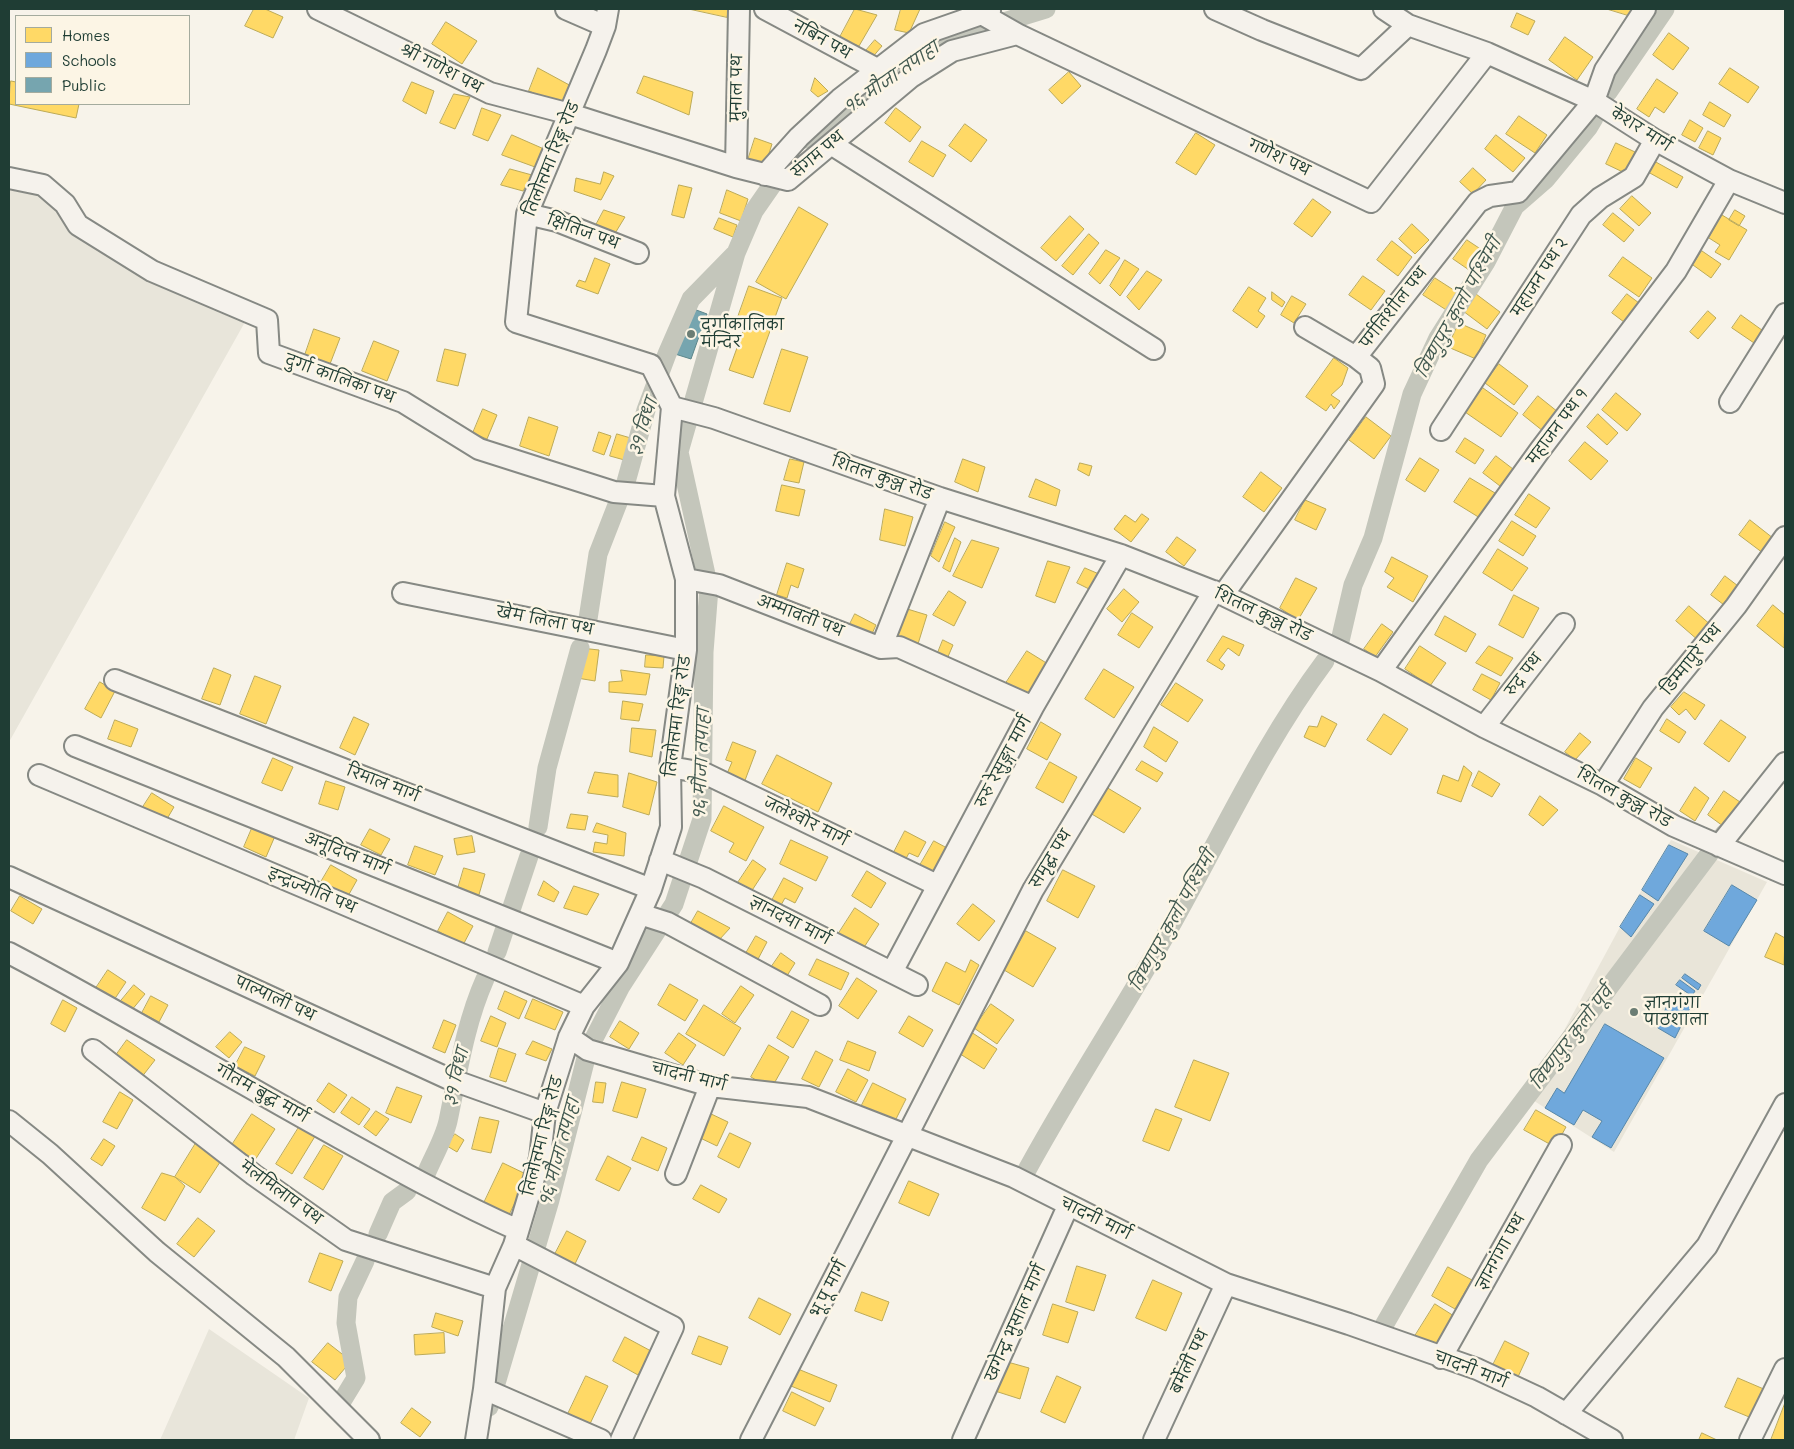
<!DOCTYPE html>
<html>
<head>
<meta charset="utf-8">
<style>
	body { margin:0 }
	#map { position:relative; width:1794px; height:1449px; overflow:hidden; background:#f7f3ea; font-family:Mali,sans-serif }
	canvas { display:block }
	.frame { position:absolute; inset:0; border:10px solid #1f3d34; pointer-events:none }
	.legend { position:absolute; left:15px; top:15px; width:175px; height:90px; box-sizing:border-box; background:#fcf5e5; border:1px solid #a4ab9e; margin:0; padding:6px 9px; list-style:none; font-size:15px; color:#1f3d34 }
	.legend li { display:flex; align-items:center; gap:10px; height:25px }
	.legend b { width:25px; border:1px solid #a4ab9e }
</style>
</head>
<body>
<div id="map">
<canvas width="1794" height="1449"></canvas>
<div class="frame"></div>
<ul class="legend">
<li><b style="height:14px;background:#ffd966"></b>Homes</li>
<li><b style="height:14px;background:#6fa8dc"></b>Schools</li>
<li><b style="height:14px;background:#76a5af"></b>Public</li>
</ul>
</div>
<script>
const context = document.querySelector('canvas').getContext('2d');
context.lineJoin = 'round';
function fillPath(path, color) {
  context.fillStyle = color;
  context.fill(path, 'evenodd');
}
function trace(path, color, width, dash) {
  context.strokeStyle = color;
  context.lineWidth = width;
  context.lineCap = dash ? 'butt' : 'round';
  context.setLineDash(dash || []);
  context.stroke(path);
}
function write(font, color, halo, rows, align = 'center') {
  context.font = font + ' Mali,"Playpen Sans Deva",sans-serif';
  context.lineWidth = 5;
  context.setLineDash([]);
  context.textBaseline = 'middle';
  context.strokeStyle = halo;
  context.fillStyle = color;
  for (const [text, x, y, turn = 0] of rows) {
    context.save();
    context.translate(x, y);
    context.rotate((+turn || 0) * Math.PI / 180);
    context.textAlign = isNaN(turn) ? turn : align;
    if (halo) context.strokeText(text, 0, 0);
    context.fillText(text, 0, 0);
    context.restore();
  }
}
fillPath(new Path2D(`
	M1671,840L1767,882L1614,1152L1528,1097L1620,927Z`), '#e9e5d9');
fillPath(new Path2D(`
	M9,190L39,195L142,276L245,322L9,742Z
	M209,1329L309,1398L294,1440H160Z`), '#e8e5da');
const homes = new Path2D(`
	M254,9H265L283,17L273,38L245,26Z
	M689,9H729L727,17Z
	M855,9L877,15L859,46L839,39Z
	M901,9H920L909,33L895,30Z
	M1607,9H1634L1631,16Z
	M1517,13L1535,21L1528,35L1511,27Z
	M446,22L477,41L462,64L432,44Z
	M1669,33L1689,48L1673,70L1653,55Z
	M1565,37L1593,57L1577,80L1549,60Z
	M875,40L882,46L871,59L864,53Z
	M538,68L573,87L560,105L529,91Z
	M1730,68L1759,87L1748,103L1719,84Z
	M1069,72L1081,86L1062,104L1049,90Z
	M644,76L693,92L689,115L637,93Z
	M815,78L828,91L818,97L811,91Z
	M1657,79L1678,93L1664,113L1655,107L1649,117L1637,109Z
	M11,81L16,82V104H79L76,118L9,104Z
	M412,82L434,91L426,114L403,101Z
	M454,94L470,97L455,129L440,123Z
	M1710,102L1731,115L1724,127L1703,115Z
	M482,108L501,115L488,141L473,135Z
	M896,108L921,127L910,142L885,123Z
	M1519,116L1547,135L1535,153L1506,134Z
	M1690,120L1703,128L1695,142L1682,135Z
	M965,124L987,140L971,162L949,146Z
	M1708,131L1721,138L1713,155L1699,148Z
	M1196,133L1215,145L1196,175L1176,163Z
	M512,135L544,149L535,167L502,155Z
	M1496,135L1525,158L1513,172L1485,149Z
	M755,138L772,144L765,166L748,160Z
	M922,141L946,155L933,177L909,162Z
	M1616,143L1635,152L1625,173L1606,164Z
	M1654,161L1683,177L1677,188L1648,172Z
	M1473,168L1486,180L1473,194L1460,182Z
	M510,169L532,175L523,191L501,185Z
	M604,172L614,176L601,200L574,191L576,178L600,184Z
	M679,185L692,188L684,218L672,215Z
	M727,190L748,199L741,221L720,213Z
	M1632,196L1651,213L1639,226L1620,209Z
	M1313,199L1331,212L1312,237L1294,224Z
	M799,207L828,224L786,299L756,282Z
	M604,210L625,217L614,235L595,227Z
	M1735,210L1745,216L1739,226L1729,220Z
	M1613,213L1634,230L1624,242L1603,225Z
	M1722,215L1747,230L1729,260L1715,252L1720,245L1709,238Z
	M1070,216L1084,229L1056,261L1041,248Z
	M719,218L737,225L733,237L714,229Z
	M1412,224L1429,240L1415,254L1399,239Z
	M1089,234L1099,243L1073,275L1062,266Z
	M1467,240L1485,252L1472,272L1453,259Z
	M1392,241L1412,257L1398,276L1377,260Z
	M1106,250L1120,258L1100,284L1089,274Z
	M1702,251L1721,264L1711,278L1693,265Z
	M1623,257L1652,278L1639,297L1609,276Z
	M595,258L610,264L598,294L576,286L579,280L585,282Z
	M1125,260L1139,269L1120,296L1110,286Z
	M1147,271L1162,280L1139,310L1127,297Z
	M1363,276L1385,291L1371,310L1349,295Z
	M1435,278L1463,296L1451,313L1423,295Z
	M749,286L782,298L753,378L729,370L747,320L738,317Z
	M1249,287L1266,298L1258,311L1265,316L1257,328L1233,311Z
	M1272,292L1285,302L1282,307L1272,300Z
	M1476,294L1500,312L1487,329L1463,311Z
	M1627,294L1639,303L1624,322L1612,313Z
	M1292,296L1306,304L1294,323L1281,315Z
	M1708,311L1716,318L1698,339L1690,332Z
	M1741,315L1766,333L1757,345L1732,328Z
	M1459,323L1486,335L1476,359L1448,347Z
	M314,329L340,338L330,364L305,355Z
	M374,341L399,351L387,381L362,371Z
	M445,349L466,354L458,386L437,381Z
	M782,349L808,357L790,412L764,404Z
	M1334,358L1348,368L1342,385L1331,395L1340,401L1334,409L1331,404L1326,411L1306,397Z
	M1499,364L1528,386L1514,405L1485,383Z
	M1483,388L1518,413L1501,437L1465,412Z
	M1616,393L1641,414L1627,431L1602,410Z
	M1538,396L1558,412L1543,431L1523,415Z
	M483,409L497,415L487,439L473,433Z
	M1598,414L1618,433L1607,445L1587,427Z
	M529,417L558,427L549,456L520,446Z
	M1366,417L1391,436L1374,459L1349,440Z
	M599,432L611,436L604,455L593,451Z
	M617,434L634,439L628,461L610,456Z
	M1465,438L1484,450L1475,464L1456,452Z
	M1585,442L1608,461L1591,480L1569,461Z
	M1496,456L1513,469L1500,486L1483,473Z
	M1420,458L1439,470L1425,492L1406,480Z
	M790,459L804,462L799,483L784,480Z
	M963,459L985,467L978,492L955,482Z
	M1080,463L1092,466L1089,476L1078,470Z
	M1261,472L1282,488L1264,512L1243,497Z
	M1470,478L1495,493L1480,518L1454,502Z
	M1036,479L1060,490L1056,506L1029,497Z
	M782,485L805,490L799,516L776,511Z
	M1529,494L1550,508L1536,528L1515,515Z
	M1305,500L1326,509L1316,530L1295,520Z
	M885,509L913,517L905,546L880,540Z
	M1142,514L1149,519L1131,542L1114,529L1125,515L1135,522Z
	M1750,520L1778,542L1767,556L1739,535Z
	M1512,521L1536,536L1523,556L1499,541Z
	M945,522L955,527L939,562L931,556Z
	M1177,537L1196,550L1184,566L1166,552Z
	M955,538L961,542L950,572L943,568Z
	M972,540L999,548L982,588L953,576Z
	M1498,549L1528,568L1512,591L1483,573Z
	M1392,557L1428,576L1413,602L1387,587L1394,578L1385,572Z
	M1048,561L1070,567L1055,603L1036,596Z
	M787,563L804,569L798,588L791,585L787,598L777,595Z
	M1085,568L1099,574L1091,590L1077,583Z
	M1725,576L1742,589L1728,608L1711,595Z
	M1296,578L1317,588L1298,620L1280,608Z
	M1124,589L1139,602L1122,622L1107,609Z
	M949,591L966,602L954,626L933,615Z
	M1514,595L1539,608L1523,638L1499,625Z
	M1773,605L1785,615L1784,648L1757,626Z
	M1689,606L1712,626L1699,641L1676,621Z
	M904,608L927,615L918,644L896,638Z
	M1132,613L1153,627L1139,648L1118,635Z
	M855,614L876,625L871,636L849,626Z
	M1445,616L1476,634L1466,652L1435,635Z
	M1382,624L1393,632L1375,657L1364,649Z
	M1223,636L1244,645L1239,656L1228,648L1219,660L1225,665L1222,670L1207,661Z
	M943,640L953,645L947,659L937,655Z
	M1420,646L1446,663L1430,686L1405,669Z
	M1489,646L1513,658L1501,676L1476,663Z
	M581,648L599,650L595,681L577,678Z
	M1027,651L1048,664L1027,696L1006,683Z
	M646,655L664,656L663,668L645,667Z
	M214,668L231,675L220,705L202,699Z
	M1104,669L1134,687L1114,718L1085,699Z
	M621,670L650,674L646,695L609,692V682L622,681Z
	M1482,674L1500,683L1491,700L1473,690Z
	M255,676L281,686L266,724L240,714Z
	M100,682L115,691L101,718L85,709Z
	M1176,683L1203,700L1188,722L1161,705Z
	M1684,692L1705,705L1695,720L1686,709L1679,715L1671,707Z
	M623,701L643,704L639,721L621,719Z
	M1384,714L1408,729L1391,755L1367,740Z
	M1322,716L1337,724L1325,747L1304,737L1309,726L1317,727Z
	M354,717L369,724L355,755L340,748Z
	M1667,719L1686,732L1679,743L1660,731Z
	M115,720L138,729L131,747L108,739Z
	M1721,720L1746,737L1729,762L1704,744Z
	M1041,722L1061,734L1047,760L1027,749Z
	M1154,727L1178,742L1166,762L1144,747Z
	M632,728L656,730L652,757L630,752Z
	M1580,733L1591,742L1575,760L1565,752Z
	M733,742L756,751L744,783L726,776L732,762L726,760Z
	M777,755L832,783L818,812L762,784Z
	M273,758L293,767L282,791L262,783Z
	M1636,758L1652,768L1640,788L1624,779Z
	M1142,761L1163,773L1157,782L1136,770Z
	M1050,762L1077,777L1063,803L1036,788Z
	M1464,766L1472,773L1461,802L1437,793L1443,775L1458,781Z
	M1479,771L1500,784L1492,797L1472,786Z
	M595,772L618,775V797L588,793Z
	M629,773L657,782L649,815L623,807Z
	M326,781L345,787L338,810L319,804Z
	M1106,787L1141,808L1124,833L1090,813Z
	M1695,787L1709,798L1695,821L1680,811Z
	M1724,791L1740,802L1723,826L1708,815Z
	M152,793L174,807L164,824L141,810Z
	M1540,796L1558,810L1543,826L1529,815Z
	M724,806L764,827L746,861L729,852L734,843L711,831Z
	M571,814L588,816L585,830L567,828Z
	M597,823L626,833L624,856L593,852L595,842L607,844L608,835L593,832Z
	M253,826L275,836L266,857L244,847Z
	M370,829L390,839L381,855L361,845Z
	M905,831L926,842L918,857L909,853L903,864L891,858Z
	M472,836L475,852L457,855L454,839Z
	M791,840L828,857L816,881L780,864Z
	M934,841L947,848L932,874L919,867Z
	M415,846L443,856L435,875L408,865Z
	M753,860L766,869L749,895L735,887Z
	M331,865L357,880L348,896L321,882Z
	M464,868L485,874L478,898L457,892Z
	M1063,870L1095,886L1078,918L1047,901Z
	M867,871L886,883L871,908L852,896Z
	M784,878L803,888L795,903L785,898L776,914L770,904Z
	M544,881L559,892L554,902L538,895Z
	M574,886L599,894L587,915L564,908Z
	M20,896L42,909L33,924L11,911Z
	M973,904L995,921L979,941L957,924Z
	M855,908L879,924L861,952L837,936Z
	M698,911L730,928L719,940L690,925Z
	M448,912L473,926L463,945L438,931Z
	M1026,931L1056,948L1033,987L1004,970Z
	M1776,933L1785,938L1784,965L1765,957Z
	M756,936L767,942L757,961L745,955Z
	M781,953L795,963L785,979L770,969Z
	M817,959L849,973L841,990L809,975Z
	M971,960L979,965L959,1005L932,991L946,962L965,972Z
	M108,970L126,982L112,1003L94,991Z
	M857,978L877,991L858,1019L839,1006Z
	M670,984L698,1000L685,1021L658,1005Z
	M134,985L145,994L131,1011L120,1002Z
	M741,986L754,995L735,1023L722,1014Z
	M505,991L527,1001L519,1019L498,1009Z
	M151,996L168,1005L159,1022L142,1013Z
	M533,999L563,1012L555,1030L525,1018Z
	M63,1000L77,1008L65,1032L51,1024Z
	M991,1004L1014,1020L997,1044L974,1028Z
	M704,1005L741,1028L724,1056L686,1034Z
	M792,1011L809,1020L793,1048L777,1038Z
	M491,1016L506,1023L497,1047L481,1041Z
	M909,1016L933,1030L923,1047L899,1033Z
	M444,1020L456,1025L445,1053L433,1048Z
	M620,1021L639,1033L629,1049L610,1037Z
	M230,1032L242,1042L229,1058L216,1047Z
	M971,1032L997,1049L984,1069L957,1052Z
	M679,1033L696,1045L683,1065L665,1053Z
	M127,1040L155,1060L141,1078L114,1058Z
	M533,1041L552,1049L546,1061L526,1054Z
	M848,1041L876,1052L869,1071L840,1060Z
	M769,1045L789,1057L771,1089L751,1077Z
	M245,1047L265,1056L255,1076L235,1066Z
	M499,1048L516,1054L506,1082L490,1077Z
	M816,1051L833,1060L819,1087L802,1079Z
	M1194,1060L1229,1073L1210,1121L1175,1107Z
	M848,1069L868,1080L856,1102L836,1092Z
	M596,1082L606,1083L603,1103L593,1102Z
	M622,1082L646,1089L637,1118L613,1111Z
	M329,1083L347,1095L334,1113L317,1101Z
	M873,1083L906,1099L894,1123L861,1107Z
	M397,1087L422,1096L411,1123L386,1113Z
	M120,1092L133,1100L117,1129L103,1122Z
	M352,1097L370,1109L359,1125L341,1113Z
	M1156,1109L1182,1119L1169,1151L1143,1141Z
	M1536,1110L1566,1127L1555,1147L1524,1130Z
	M376,1111L389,1119L376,1136L364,1127Z
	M707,1112L728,1122L717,1146L696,1136Z
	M252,1114L275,1129L255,1160L232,1145Z
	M480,1117L499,1121L491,1153L472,1149Z
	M301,1124L317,1133L292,1174L276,1164Z
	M730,1133L751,1143L739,1168L718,1157Z
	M455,1134L464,1140L457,1152L447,1146Z
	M642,1137L667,1148L658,1171L632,1160Z
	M104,1139L115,1146L102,1166L91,1159Z
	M196,1143L222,1159L200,1193L175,1177Z
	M324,1145L343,1156L323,1190L304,1178Z
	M608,1156L631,1168L619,1191L596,1180Z
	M503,1163L528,1175L508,1217L483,1205Z
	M162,1173L175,1177L185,1186L165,1221L142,1208Z
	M909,1181L939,1194L929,1216L899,1203Z
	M701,1185L727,1199L719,1213L693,1199Z
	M198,1218L215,1231L194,1257L177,1244Z
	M567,1231L586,1241L573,1268L553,1258Z
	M320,1253L343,1261L331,1291L309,1282Z
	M1077,1266L1106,1275L1094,1311L1066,1302Z
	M1448,1267L1472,1280L1455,1309L1432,1296Z
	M1153,1280L1182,1293L1166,1331L1136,1318Z
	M862,1292L889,1302L882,1321L855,1311Z
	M759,1298L791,1314L780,1335L749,1318Z
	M1053,1304L1078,1312L1068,1343L1043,1335Z
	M1435,1304L1454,1316L1434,1348L1415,1336Z
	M436,1313L463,1321L458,1336L432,1327Z
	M444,1333L445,1353L415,1355L414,1335Z
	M699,1336L728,1347L721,1365L692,1354Z
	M625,1337L651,1351L638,1375L613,1361Z
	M1505,1341L1529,1353L1517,1379L1492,1367Z
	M328,1343L351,1361L335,1380L312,1362Z
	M1004,1361L1029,1368L1020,1399L995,1391Z
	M798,1369L837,1385L830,1402L791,1386Z
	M586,1376L608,1386L589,1426L567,1416Z
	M1057,1376L1081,1387L1065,1423L1041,1412Z
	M1738,1378L1766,1390L1754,1419L1725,1407Z
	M792,1392L824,1408L815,1426L783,1411Z
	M1785,1403V1440H1771Z
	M412,1408L431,1422L420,1437L401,1423Z
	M1702,1433L1717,1440H1699Z`);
fillPath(homes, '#ffd966');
trace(homes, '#bcaa57', 1);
const schools = new Path2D(`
	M1669,845L1688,854L1658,901L1642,890Z
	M1732,885L1757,900L1729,946L1704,931Z
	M1640,895L1654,904L1631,937L1620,927Z
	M1685,974L1701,985L1698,990L1682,978Z
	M1680,980L1695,991L1692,996L1676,985Z
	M1671,997L1691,1006L1675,1038L1658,1028Z
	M1605,1024L1664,1058L1611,1148L1592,1137L1602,1121L1583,1110L1574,1125L1545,1108L1557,1088L1564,1093Z`);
fillPath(schools, '#6fa8dc');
trace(schools, '#5788aa', 1);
const public = new Path2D(`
	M691,308L707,314L691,359L675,354Z`);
fillPath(public, '#76a5af');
trace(public, '#5c868a', 1);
trace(new Path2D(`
	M1608,92L1665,9
	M806,139L945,40L1046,9
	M588,619L598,554L626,482L646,410L667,354L691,299L734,255
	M1340,641L1353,585L1373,538L1412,394L1438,338L1486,262L1515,206L1546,179L1588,128L1594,118
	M538,827L547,768L580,648
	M497,952L529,856
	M426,1174C433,1157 444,1139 448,1121C458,1073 465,1024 485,979
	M1021,1181C1067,1095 1121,1014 1169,929C1220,839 1263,744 1325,661
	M378,1234L392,1202L407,1191
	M1379,1334L1479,1160L1725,833
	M342,1401L356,1378L346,1323L348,1297L365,1261
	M489,1407L550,1200L588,1050L621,986L674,904L702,819L704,652L709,588L679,452L736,253L754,211L786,165`), '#c4c6bb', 19);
const minor = new Path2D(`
	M318,9L490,93L570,114L736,167L788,180L911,77L952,51L1017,34
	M566,9L605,26
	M765,9L879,70
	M973,9L1017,34L1371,202L1487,53
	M1215,9L1262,30L1361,69L1408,25
	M1384,9L1408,25L1487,53L1594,101L1655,140L1729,180L1785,203
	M831,144L1154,349
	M736,167L739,9
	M765,175L799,137L840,99L924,34L990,11
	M9,178L43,185L65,204L78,225L152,271L267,320L269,353L403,402L479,449L614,492L664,496
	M527,214L557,221L638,253
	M1305,327L1356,357
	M1730,402L1785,314
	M672,407L714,418L940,498L1121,555L1223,595L1381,671L1484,727L1603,785L1674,826L1785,874
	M1441,430L1581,215L1600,198L1634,177L1655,140
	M686,579L719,585L881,648L899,647L1033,707
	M403,593L686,650
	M1223,595L1374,384L1370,368L1356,357L1478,202L1490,196L1518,192L1594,101L1605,70L1645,9
	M881,648L940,498
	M1381,671L1540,450L1676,271L1729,180
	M115,680L651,889
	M1484,727L1564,624
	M75,746L618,963
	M670,767L704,773L937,885
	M39,775L584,1006
	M1603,785L1653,708L1736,606L1785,537
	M1719,846L1785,763
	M660,860L704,878L917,985
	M9,877L447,1078L545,1113
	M640,914L668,923L820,1005
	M9,953C114,1008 216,1069 320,1127C385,1163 450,1200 518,1230
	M892,972L1033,707L1121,555
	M569,1037L588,1050L710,1086L808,1097L1014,1177L1226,1284L1349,1324L1477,1369L1537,1397L1612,1440
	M93,1050L254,1175L346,1240L495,1288
	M9,1121L50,1154L157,1252L286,1357L369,1440
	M676,1174L710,1086
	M514,1245L673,1327L621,1440
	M1441,1358L1561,1145
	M484,1389L601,1440
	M1566,1414L1707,1246L1785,1104
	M476,1440L484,1389L495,1288L514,1245L540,1158L545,1113L569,1037L584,1006L618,963L651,889L671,827L670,767L686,650V579L664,496L672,407L651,365L516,322L527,214L596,50L605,26L608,9
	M751,1440L1033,890L1214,591
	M963,1440L1068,1206
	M1154,1440L1226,1284
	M1750,1440L1785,1369`);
trace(minor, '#868984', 24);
trace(minor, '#f5f2ec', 20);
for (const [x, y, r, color] of [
	[691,334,5,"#6b7d74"],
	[1634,1012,5,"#6b7d74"]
]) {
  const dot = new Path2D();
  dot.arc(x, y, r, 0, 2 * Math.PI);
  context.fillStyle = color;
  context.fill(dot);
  trace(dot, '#fcf5e5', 2);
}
write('15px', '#1f3d34', '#fcf5e5', [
	["नबिन पथ",822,40,29],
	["श्री गणेश पथ",441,69,27],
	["मुनाल पथ",737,88,-89],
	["केशर मार्ग",1641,130,32],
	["संगम पथ",818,155,-40],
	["गणेश पथ",1279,158,25],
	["तिलोत्तमा रिङ्ग रोड",552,159,-68],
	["क्षितिज पथ",583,232,20],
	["महाजन पथ २",1540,278,-57],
	["पर्गतिशील पथ",1394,308,-52],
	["दुर्गा कालिका पथ",340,379,20],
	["महाजन पथ १",1558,427,-53],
	["शितल कुञ्ज रोड",882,478,19],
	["शितल कुञ्ज रोड",1263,615,25],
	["अम्मावती पथ",800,616,21],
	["खेम लिला पथ",545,621,11],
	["डिम्मापुरे पथ",1692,660,-51],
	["रुद्र पथ",1524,675,-52],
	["तिलोत्तमा रिङ्ग रोड",678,716,-83],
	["रुरु रेसुङ्गा मार्ग",1004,762,-62],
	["रिमाल मार्ग",383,784,21],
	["शितल कुञ्ज रोड",1624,798,29],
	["जलेश्वोर मार्ग",806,822,26],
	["अनूदिप्त मार्ग",347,854,22],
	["समृद्ध पथ",1051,859,-59],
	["इन्द्रज्योति पथ",312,891,23],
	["ज्ञानदया मार्ग",790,921,27],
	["पाल्पाली पथ",275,999,25],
	["चादनी मार्ग",689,1077,14],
	["गौतम बुद्ध मार्ग",262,1094,29],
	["तिलोत्तमा रिङ्ग रोड",543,1136,-76],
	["मेलमिलाप पथ",281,1193,36],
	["चादनी मार्ग",1096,1219,26],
	["ज्ञानगंगा पथ",1501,1252,-61],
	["भू.पू मार्ग",829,1289,-63],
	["खगेन्द्र भुसाल मार्ग",1016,1323,-66],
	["बर्मेली पथ",1190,1362,-65],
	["चादनी मार्ग",1471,1370,21]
]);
write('15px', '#1f3d34', '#fcf5e5', [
	["दुर्गाकालिका",701,325],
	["मन्दिर",701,342],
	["ज्ञानगंगा",1644,1003],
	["पाठशाला",1644,1020]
], 'left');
write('italic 16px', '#435a51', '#fcf5e5', [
	["१६ मौजा तपाहा",892,78,-35],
	["विष्णुपुर कुलो पश्चिमी",1459,308,-61],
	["३१ विधा",644,427,-73],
	["१६ मौजा तपाहा",702,764,-88],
	["विष्णुपुर कुलो पश्चिमी",1173,921,-61],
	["विष्णुपुर कुलो पूर्व",1572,1038,-53],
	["३१ विधा",457,1077,-77],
	["१६ मौजा तपाहा",560,1152,-75]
]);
</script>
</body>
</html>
